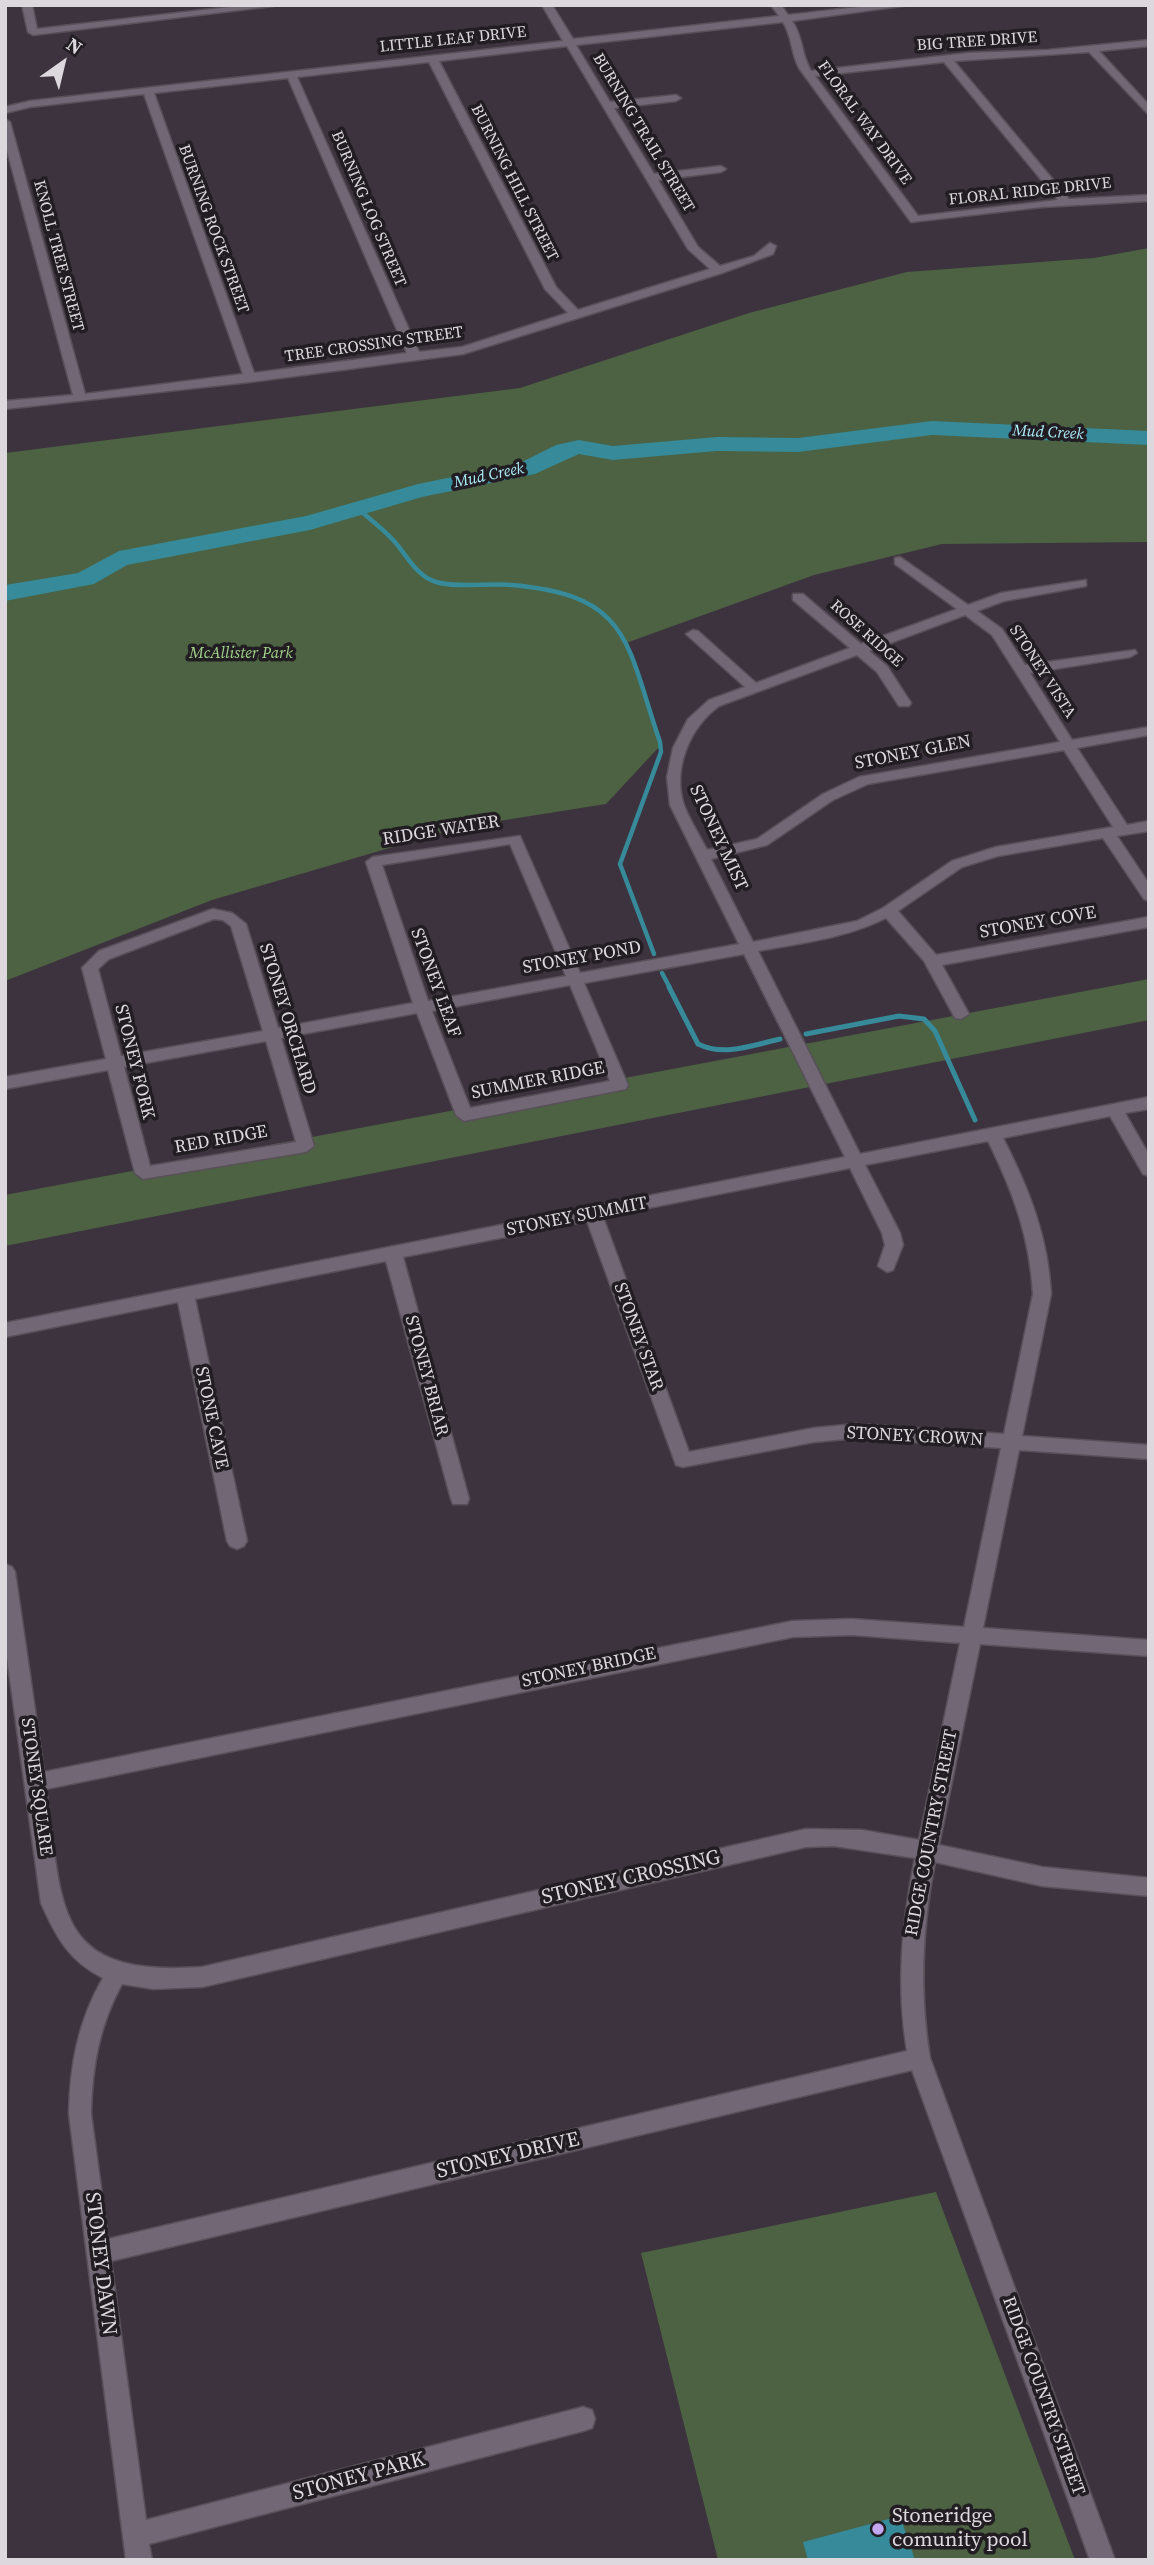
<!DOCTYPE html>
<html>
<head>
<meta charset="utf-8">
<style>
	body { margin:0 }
	#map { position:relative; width:1154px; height:2565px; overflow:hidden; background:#3d333e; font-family:"Source Serif 4",serif }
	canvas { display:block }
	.frame { position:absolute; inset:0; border:7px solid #ddd7de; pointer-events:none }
	.north { position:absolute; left:28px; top:28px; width:70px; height:70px; -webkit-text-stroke:5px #211d22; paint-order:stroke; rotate:34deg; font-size:19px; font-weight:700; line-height:28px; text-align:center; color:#ddd7de }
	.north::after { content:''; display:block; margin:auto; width:24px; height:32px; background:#ddd7de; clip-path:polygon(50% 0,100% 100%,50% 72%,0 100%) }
</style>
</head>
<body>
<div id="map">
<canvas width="1154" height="2565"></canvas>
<div class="frame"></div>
<div class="north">N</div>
</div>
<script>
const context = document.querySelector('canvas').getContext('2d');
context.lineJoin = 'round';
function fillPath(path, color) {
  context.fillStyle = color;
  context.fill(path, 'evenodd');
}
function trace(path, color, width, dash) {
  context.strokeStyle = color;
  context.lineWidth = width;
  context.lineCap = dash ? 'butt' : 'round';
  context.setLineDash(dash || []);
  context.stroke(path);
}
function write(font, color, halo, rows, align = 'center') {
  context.font = font + ' "Source Serif 4",serif';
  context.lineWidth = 7;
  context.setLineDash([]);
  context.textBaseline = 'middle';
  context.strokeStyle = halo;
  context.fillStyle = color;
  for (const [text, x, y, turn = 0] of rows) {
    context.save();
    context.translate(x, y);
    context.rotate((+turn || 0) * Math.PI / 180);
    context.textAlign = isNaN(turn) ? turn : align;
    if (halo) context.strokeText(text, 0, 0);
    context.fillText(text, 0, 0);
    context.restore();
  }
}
fillPath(new Path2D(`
	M1149,248V542L942,544L814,575L626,643L660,746L606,804L461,827L212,900L5,981V453L520,388L749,313L907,272L1094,258Z
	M1149,979V1020L5,1246V1195Z
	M936,2192L1075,2560H718L641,2253Z`), '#4c6242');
fillPath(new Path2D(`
	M900,2516L915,2560H808L803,2542Z`), '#368a99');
trace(new Path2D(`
	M358,509C370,519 383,529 394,541C406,554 417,577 436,582C458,588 487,583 511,585C632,595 626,644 660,742L661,752L620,864L654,954
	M662,973L670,988`), '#368a99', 4.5);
trace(new Path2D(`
	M669,987L698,1044C724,1057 753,1045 780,1039
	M806,1034L899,1016L924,1019L935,1031L975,1120`), '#368a99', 5);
fillPath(new Path2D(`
	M932,421L1149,431V445L932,435L798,452L717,451L613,460L579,454L535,474L422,497L310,530L127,565L94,584L5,601V585L78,573L119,551L306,516L418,484L520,463L556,445L579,440L613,446L717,437L798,438Z`), '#368a99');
const minor = new Path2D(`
	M22,5H32L37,29L247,5H281L33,35L28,32Z
	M542,5H552L573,39L779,16L771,5H781L788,15L876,5H909L792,21C803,36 801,54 811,71L968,53L1048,50L1149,40V46L1099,51L1149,105V115L1089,52L954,61L1069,199L1149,195V201L1042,207L911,222L799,68C791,53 792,36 783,22L576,45L610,102L676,95L681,98L676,101L614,108L654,174L721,166L726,169L721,172L658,180L698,247L720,266L754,256L770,243L776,246L773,254L722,273L463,354L250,382L5,409V401L73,395L5,143V119L10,122L85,394L243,374L144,94L30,107L5,113V107L30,101L563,41ZM567,46L688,249L710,269L578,310L556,287L439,61ZM429,62L545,289L568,313L462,347L419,352L297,77ZM944,62L1058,200L918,216L815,76ZM288,78L407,353L254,373L154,93Z
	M900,557L968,605L1001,593L1086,580V586L1004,601L977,611L1002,629L1025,665L1135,650L1137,653L1130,657L1030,673L1072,740L1149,727V735L1077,748L1127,825L1149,821V831L1117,836L1149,884V901L1144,899L1103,838L998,856L962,867L898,911L936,955L1149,917V927L942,965L969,1014L961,1019L955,1018L924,961L886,918C846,938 802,943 758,951L860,1154L1149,1097V1109L1125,1113L1149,1155V1176L1143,1174L1110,1116L1003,1138C1029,1189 1048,1237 1051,1294L1022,1436L1149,1445V1459L1019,1450L983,1628L1149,1640V1656L980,1644L939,1845L1042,1867L1149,1878V1896L1042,1886L935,1862C922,1928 919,1991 930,2058L1115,2560H1090L912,2070L111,2261L146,2520L583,2407L592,2410L595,2419L592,2428L583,2431L149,2544L152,2560H126L69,2114C70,2065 78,2021 103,1978C69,1961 56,1937 41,1903L5,1643V1564L12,1567L15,1572L44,1772L793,1621L852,1619L964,1627L1001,1448L856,1438L814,1442L683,1467L676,1465L587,1221L403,1257L469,1499L467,1504H453L451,1499L386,1261L195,1299L247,1541L244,1546L237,1549L230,1546L227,1541L178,1302L5,1337V1323L845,1157L744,954L584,983L628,1085L626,1089L464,1121L456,1115L417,1013L281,1038L314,1146L306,1152L143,1179L135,1173L108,1070L5,1089V1077L106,1059L82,968L99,951L213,909L232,913L246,924L278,1028L413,1003L366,862L373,857L520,836L580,973L739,944L670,805L667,777L673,748L688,719L709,700L745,687L686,634L693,630L698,631L756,683L850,648L793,600V594H803L861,644L957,609L895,564V558ZM965,615L992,635L1060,742L859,777L823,794L757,839L707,850C700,836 690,821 684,805C672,769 690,727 719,706L857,655L877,672L899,706H909L911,703L887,666L869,651ZM1064,750L1113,827L996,847L952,861L883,908L857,921L753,942L711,859L767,845L833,800L868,784ZM510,844L566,976L428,1001L382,865ZM214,919L223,920L231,926L263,1031L121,1056L98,969L109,959ZM570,985L610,1081L470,1108L432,1011ZM266,1041L296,1142L150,1166L124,1067ZM988,1141C1013,1191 1030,1238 1033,1294L1004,1434L856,1424L814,1428L689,1452L603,1217L850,1168L882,1233L885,1245L878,1266L887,1272L893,1270L903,1245L900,1233L865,1165ZM852,1635L960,1643L919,1840L862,1830L806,1829L202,1967C52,1978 63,1908 46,1789L793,1637ZM834,1846L915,1858C902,1922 896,1985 907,2051L108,2239L91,2114C92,2067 99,2026 122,1984L153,1989L202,1987L806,1847Z`);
trace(minor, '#585059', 3);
fillPath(minor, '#726774');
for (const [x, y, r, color] of [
	[878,2529,7,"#c4a7f1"]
]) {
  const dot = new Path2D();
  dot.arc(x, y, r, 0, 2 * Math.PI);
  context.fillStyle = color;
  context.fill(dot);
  trace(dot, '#211d22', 2.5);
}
write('16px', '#ddd7de', '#211d22', [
	["LITTLE LEAF DRIVE",453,40,-6],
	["BIG TREE DRIVE",977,42,-4],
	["FLORAL WAY DRIVE",864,123,54],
	["BURNING TRAIL STREET",643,133,59],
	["BURNING HILL STREET",514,183,63],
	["FLORAL RIDGE DRIVE",1030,192,-6],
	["BURNING LOG STREET",368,209,67],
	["BURNING ROCK STREET",213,229,70],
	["KNOLL TREE STREET",58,256,75],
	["TREE CROSSING STREET",374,345,-8],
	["ROSE RIDGE",866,634,42],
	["STONEY VISTA",1042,672,57]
]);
write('italic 16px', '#abecf9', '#211d22', [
	["Mud Creek",1048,433,3],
	["Mud Creek",489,476,-12]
]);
write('italic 16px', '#a1d38a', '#211d22', [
	["McAllister Park",241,654]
]);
write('18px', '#ddd7de', '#211d22', [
	["STONEY GLEN",913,753,-11],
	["RIDGE WATER",441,831,-9],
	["STONEY MIST",718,838,65],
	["STONEY COVE",1038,923,-10],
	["STONEY POND",582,958,-10],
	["STONEY LEAF",435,983,70],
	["STONEY ORCHARD",287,1019,73],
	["STONEY FORK",134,1062,76],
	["SUMMER RIDGE",538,1081,-11],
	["RED RIDGE",221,1140,-10],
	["STONEY SUMMIT",577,1217,-11],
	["STONEY STAR",638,1337,70],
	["STONEY BRIAR",426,1376,75],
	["STONE CAVE",211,1418,78],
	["STONEY CROWN",915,1437,3],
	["STONEY BRIDGE",589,1668,-12],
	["STONEY SQUARE",36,1787,82],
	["RIDGE COUNTRY STREET",932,1833,-79],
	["RIDGE COUNTRY STREET",1043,2396,70]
]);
write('21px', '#ddd7de', '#211d22', [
	["STONEY CROSSING",631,1878,-13],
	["STONEY DRIVE",508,2156,-13],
	["STONEY DAWN",100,2264,83],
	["STONEY PARK",359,2477,-15]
]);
write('21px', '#ddd7de', '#211d22', [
	["Stoneridge",892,2517],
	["comunity pool",892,2541]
], 'left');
</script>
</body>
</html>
